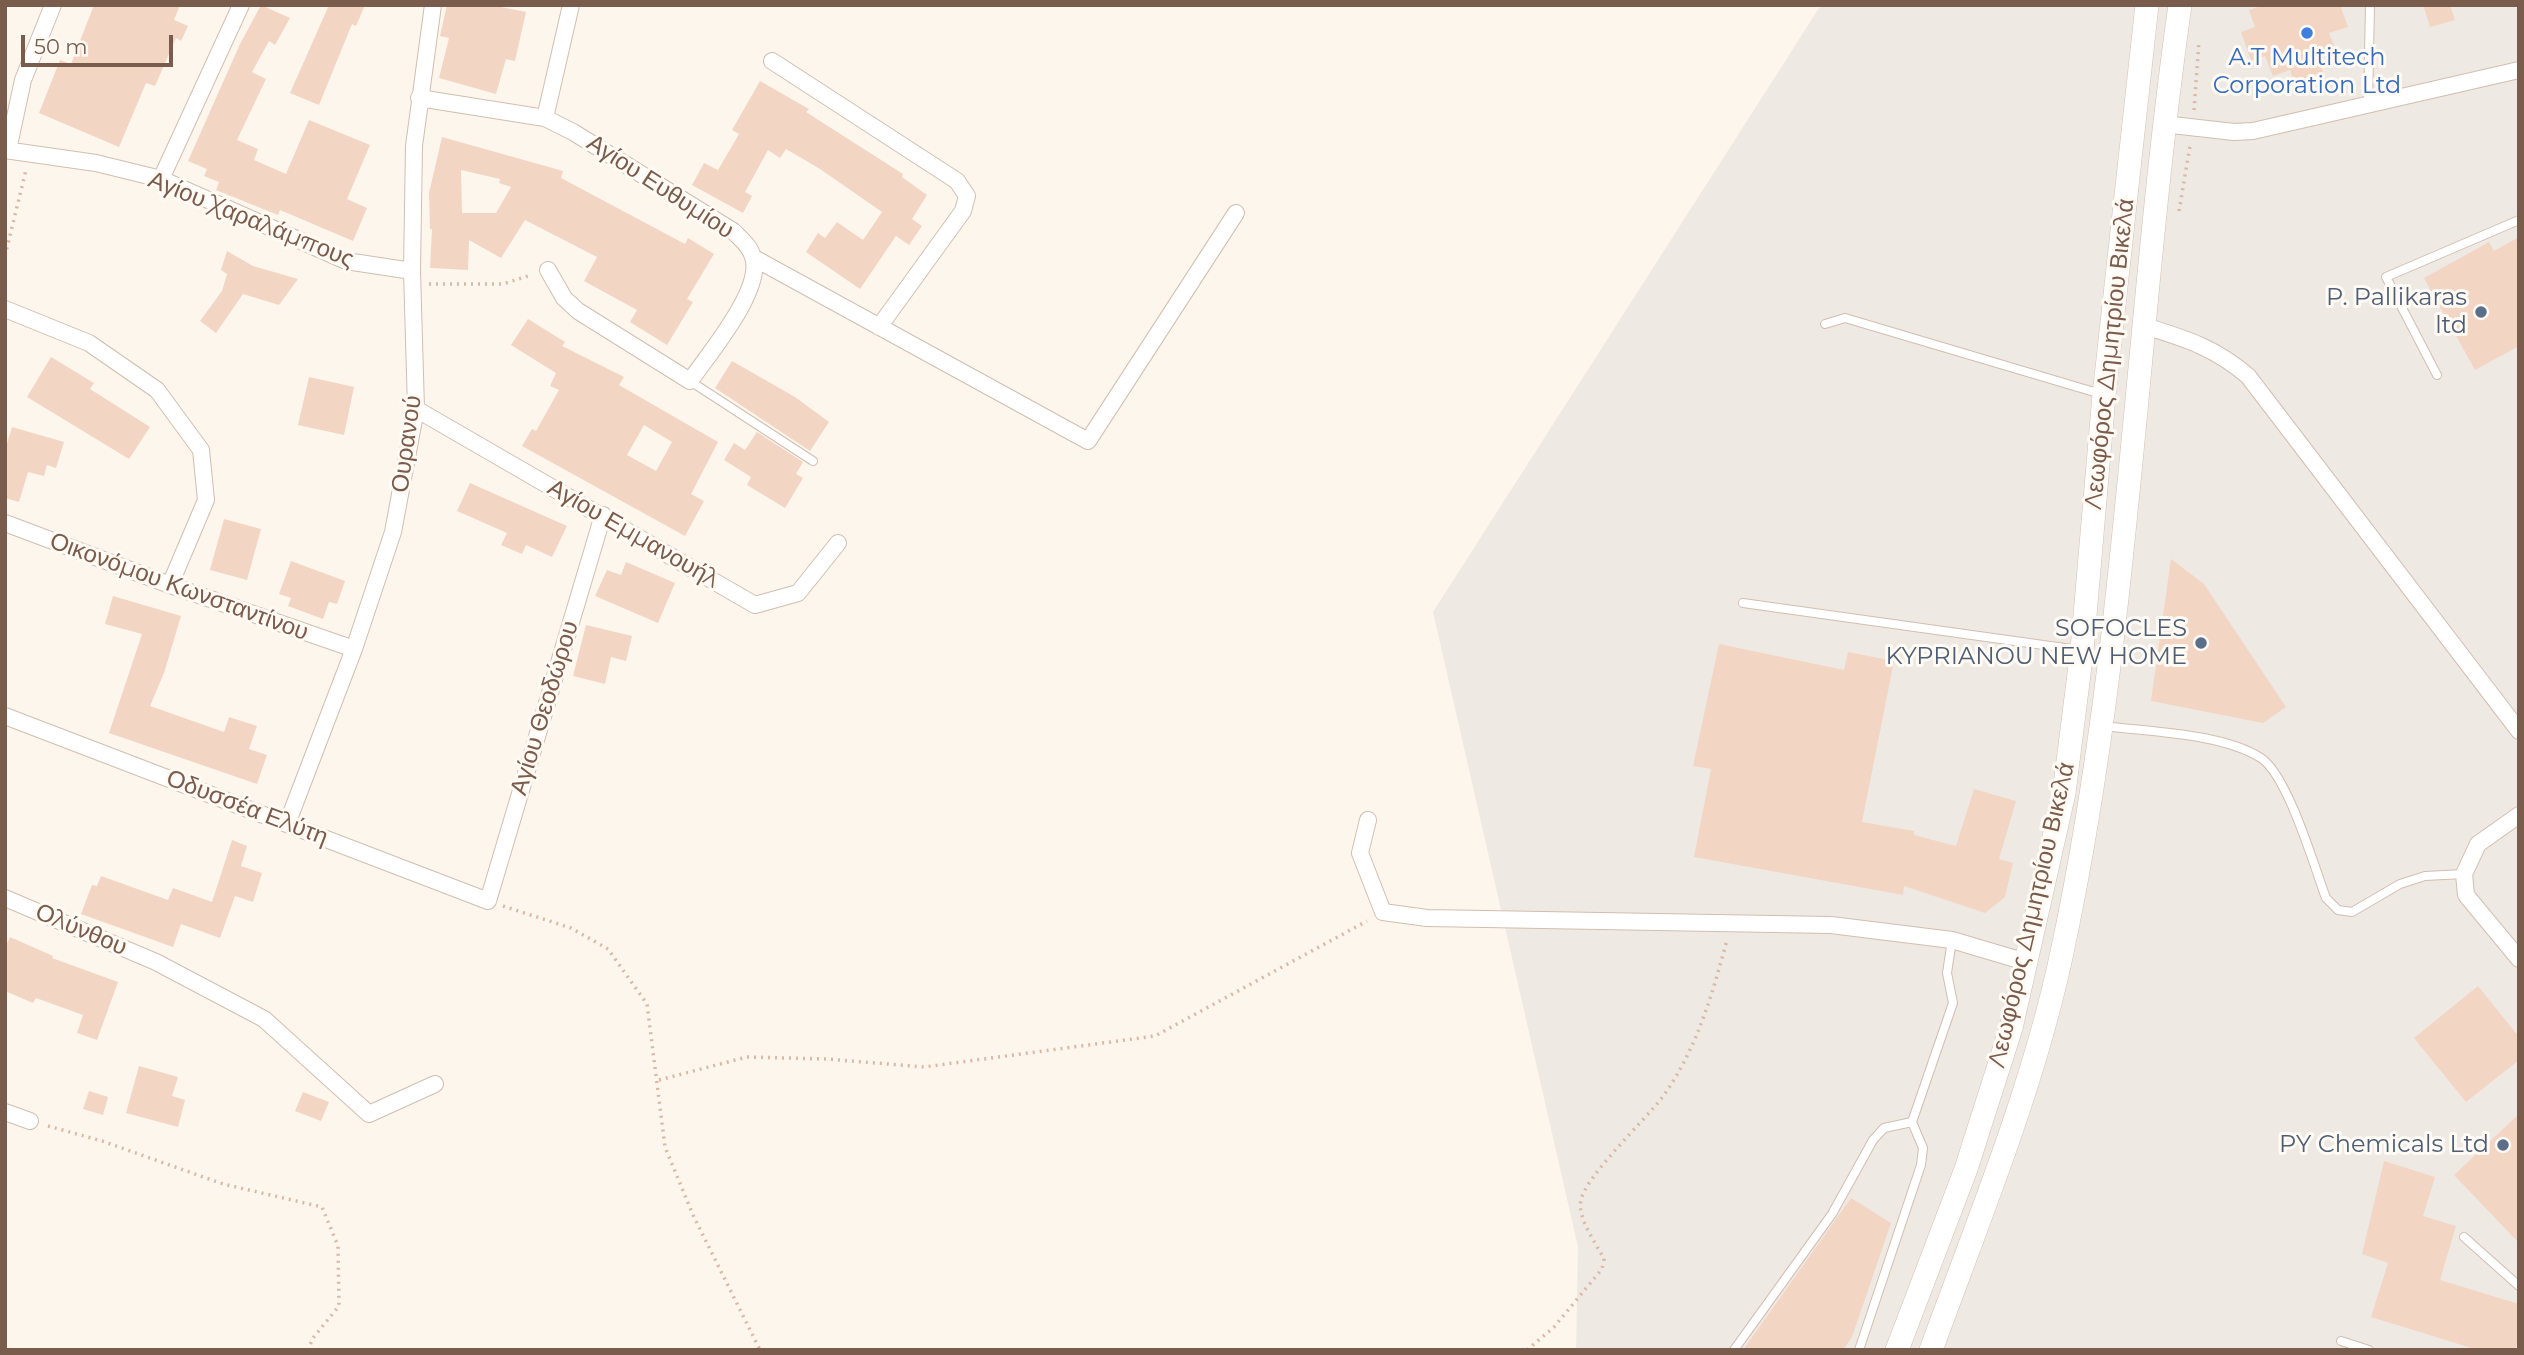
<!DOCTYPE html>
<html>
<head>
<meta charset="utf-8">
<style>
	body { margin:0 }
	#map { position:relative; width:2524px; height:1355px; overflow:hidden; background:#fdf6ec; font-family:Montserrat,sans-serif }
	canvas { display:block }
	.frame { position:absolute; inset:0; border:7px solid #7a5c4d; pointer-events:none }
	.scale { position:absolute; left:21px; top:35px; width:152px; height:32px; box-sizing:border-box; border:4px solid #7a5c4d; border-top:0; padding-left:9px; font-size:21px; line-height:24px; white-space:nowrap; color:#7a5c4d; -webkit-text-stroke:5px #fffaf3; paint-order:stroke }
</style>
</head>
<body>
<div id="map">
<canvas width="2524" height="1355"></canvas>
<div class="frame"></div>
<div class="scale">50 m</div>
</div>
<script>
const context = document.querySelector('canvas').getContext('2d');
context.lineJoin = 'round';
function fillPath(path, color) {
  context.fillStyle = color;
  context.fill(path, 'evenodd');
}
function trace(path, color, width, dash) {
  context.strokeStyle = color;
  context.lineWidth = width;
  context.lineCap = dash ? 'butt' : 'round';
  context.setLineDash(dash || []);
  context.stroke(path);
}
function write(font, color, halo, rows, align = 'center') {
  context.font = font + ' Montserrat,sans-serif';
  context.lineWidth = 6;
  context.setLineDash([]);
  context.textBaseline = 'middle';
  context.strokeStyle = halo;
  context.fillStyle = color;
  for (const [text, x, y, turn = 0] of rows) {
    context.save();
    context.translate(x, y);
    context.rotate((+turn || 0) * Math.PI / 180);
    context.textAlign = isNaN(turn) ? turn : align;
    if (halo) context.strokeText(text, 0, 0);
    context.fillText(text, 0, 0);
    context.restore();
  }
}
fillPath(new Path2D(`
	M1821,5H2519V1350H1576L1578,1247L1433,612Z`), '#efe9e4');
fillPath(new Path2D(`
	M94,5H180L174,20L188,26L181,41L176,38L155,86L146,83L119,147L39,113L60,60L71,64Z
	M261,5L290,18L275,45L269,41L252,72L266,79L237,140L258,149L254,160L286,174L309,120L370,145L347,199L367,208L353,241L280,210L278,215L216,190L219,182L204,176L207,169L188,161L240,44Z
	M329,5H365L356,26L352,24L319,105L290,93Z
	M447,5H491L526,12L515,61L506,59L496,94L439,78L449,38L440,36Z
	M2264,5H2340L2348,27L2329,33L2337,53L2319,60L2323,72L2294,82L2290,70L2273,76L2265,56L2251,61L2241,32L2255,27L2249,10Z
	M2423,5H2450L2455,20L2430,27Z
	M760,81L809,109L806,112L903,174L902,177L927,195L912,219L922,226L909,245L896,236L860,289L806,252L818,233L825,238L837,222L863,240L882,212L820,169L786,149L780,158L768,150L745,192L752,196L743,213L692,185L704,163L718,170L739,134L732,130Z
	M442,137L563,171L561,178L685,244L688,238L714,254L687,299L693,302L667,345L630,322L637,310L584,281L597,257L525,220L501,258L469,240L468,270L430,268L432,229H430L429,193ZM461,170L500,179L499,183L511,187L496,213H462Z
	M2519,237V346L2475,370L2424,278L2489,242L2494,251Z
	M227,251L253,266L298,279L279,305L243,294L216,333L200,321L222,291L227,274L221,270Z
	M528,319L565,342L562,346L624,377L619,385L718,442L691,494L704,501L685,536L522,446L532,429L536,431L559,390L550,386L556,373L511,345ZM644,425L672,442L656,471L627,455Z
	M51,357L94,383L90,389L150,427L129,459L27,397Z
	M732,361L795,397L829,422L810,451L715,388Z
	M309,377L354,387L344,435L298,425Z
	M12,427L64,442L56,468L47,465L44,476L28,472L19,502L5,498V450Z
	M757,432L803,462L796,474L803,478L785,508L747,485L751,477L724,460L734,443L745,450Z
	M470,483L567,526L552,557L526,545L522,554L501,545L507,533L457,511Z
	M224,519L261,529L247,580L210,570Z
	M2171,559L2204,584L2286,707L2263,723L2151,701Z
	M291,561L345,581L337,604L329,602L323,619L288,606L291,598L279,594Z
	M626,562L675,583L658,623L595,596L607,570L621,575Z
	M113,596L181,616L164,673L150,706L224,732L229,717L257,726L249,749L267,755L257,784L109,733L142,634L105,624Z
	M586,625L632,636L626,661L611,657L605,684L573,676Z
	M1719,644L1844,670L1848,652L1894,661L1862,822L1914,831V835L1956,846L1974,789L2016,801L1999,859L2013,863L2005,897L1985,913L1904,886L1903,895L1694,857L1711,769L1693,766Z
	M232,840L247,846L241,866L262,873L253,902L235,896L220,938L181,924L173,947L81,914L92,885L97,886L101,876L168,900L173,888L212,902Z
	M10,937L53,956L52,958L118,982L97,1040L77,1033L83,1015L36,998L33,1003L5,991V948Z
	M2478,986L2519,1037V1060L2466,1102L2414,1038Z
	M139,1066L178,1077L172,1096L185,1100L178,1127L126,1113Z
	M89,1091L108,1097L103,1115L83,1109Z
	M303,1092L329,1102L321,1121L295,1111Z
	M2519,1114V1243L2454,1175Z
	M2384,1161L2435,1177L2423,1216L2456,1226L2440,1280L2519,1304V1338L2515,1350H2478L2371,1317L2388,1263L2362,1254Z
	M1851,1198L1891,1223L1852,1337L1843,1350H1743Z`), '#f3d5c3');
const lane = new Path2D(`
	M2368,105L2370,5
	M1825,324L1845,318L2101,394
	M2437,375L2386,277L2519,220
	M690,381L813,461
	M1743,603L2079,650
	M2104,726C2149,732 2222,733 2261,758C2288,776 2314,866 2326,898L2338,910L2352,912L2400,884L2425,876L2464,874
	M1912,1122L1953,1003L1947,973L1952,940
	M2464,1237L2519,1286
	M2341,1341L2369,1350
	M1734,1350L1832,1214L1873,1140L1884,1128L1912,1122
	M1859,1350L1921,1165L1923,1148L1912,1122`);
const street = new Path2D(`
	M772,61L957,181L967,196L963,211L879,327
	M419,98L545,118L573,132L733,231C741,239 750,246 753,257C764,289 708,355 690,381L578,311L564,298L548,270
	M545,118L571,5
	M2163,124L2234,132L2253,131L2519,70
	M5,150L96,163L161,179L346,261L412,271
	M8,150L23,80L53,5
	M161,179L241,5
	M754,258L1088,441L1236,213
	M5,309L89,343L157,390L201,450L206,500L170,585
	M2145,326C2186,339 2214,347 2248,376L2519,731
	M416,409L755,605L798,593L838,543
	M5,523L170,585L354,649
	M5,716L488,901L603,515
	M2519,815L2478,844L2464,874L2466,895L2519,959
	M1368,820L1360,853L1383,912L1427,918L1831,925L1952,940L2026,962
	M287,824L354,649L393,532L416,409L412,271L414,146L433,5
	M5,898L156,962L264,1019L369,1114L435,1084
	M5,1112L30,1121`);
const secondary = new Path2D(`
	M1897,1350L1966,1169L2011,1028L2064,793L2082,650L2104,395L2147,5
	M1931,1350C1978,1221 2032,1091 2061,957C2129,643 2135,322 2180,5`);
trace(lane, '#d1beb0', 10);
trace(street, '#d1beb0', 18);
trace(secondary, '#d6c0b0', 24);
trace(new Path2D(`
	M2194,110L2199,41
	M2179,211L2190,146
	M5,256L26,170
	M429,284H503L531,275
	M503,906L571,928L608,949L647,1004L665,1147L693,1215L760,1350
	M659,1080L747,1057L827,1059L924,1067L1155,1036L1367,921
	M48,1126L102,1141L223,1184L322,1207L338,1246L339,1306L313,1338L308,1350
	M1527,1350L1554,1327L1602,1269L1604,1259C1596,1243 1577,1218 1581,1200C1586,1176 1644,1121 1661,1099C1696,1052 1712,995 1727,940`), '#d9b8a5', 3.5, [2, 5]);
trace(lane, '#fff', 8);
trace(street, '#fff', 16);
trace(secondary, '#fff', 23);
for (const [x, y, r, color] of [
	[2307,33,7,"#3f7fe0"],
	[2481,312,7,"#5c6f8a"],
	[2201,643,7,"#5c6f8a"],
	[2503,1145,7,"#5c6f8a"]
]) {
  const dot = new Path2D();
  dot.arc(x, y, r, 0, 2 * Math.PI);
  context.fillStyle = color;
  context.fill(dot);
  trace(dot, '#fffaf3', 2.5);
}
write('24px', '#366cbe', '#fffaf3', [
	["A.T Multitech",2307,58],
	["Corporation Ltd",2307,86]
]);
write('24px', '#7a5c4d', '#fffaf3', [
	["Αγίου Ευθυμίου",660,187,33],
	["Αγίου Χαραλάμπους",251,220,22],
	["Λεωφόρος Δημητρίου Βικελά",2110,354,-84],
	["Ουρανού",407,444,-82],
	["Αγίου Εμμανουήλ",633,534,30],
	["Οικονόμου Κωνσταντίνου",179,587,20],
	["Αγίου Θεοδώρου",545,708,-73],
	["Οδυσσέα Ελύτη",247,808,21],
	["Λεωφόρος Δημητρίου Βικελά",2032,915,-77],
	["Ολύνθου",81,930,23]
]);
write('24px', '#4e5e75', '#fffaf3', [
	["P. Pallikaras",2467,298],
	["ltd",2467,326],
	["SOFOCLES",2187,629],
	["KYPRIANOU NEW HOME",2187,657],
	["PY Chemicals Ltd",2489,1145]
], 'right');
</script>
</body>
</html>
